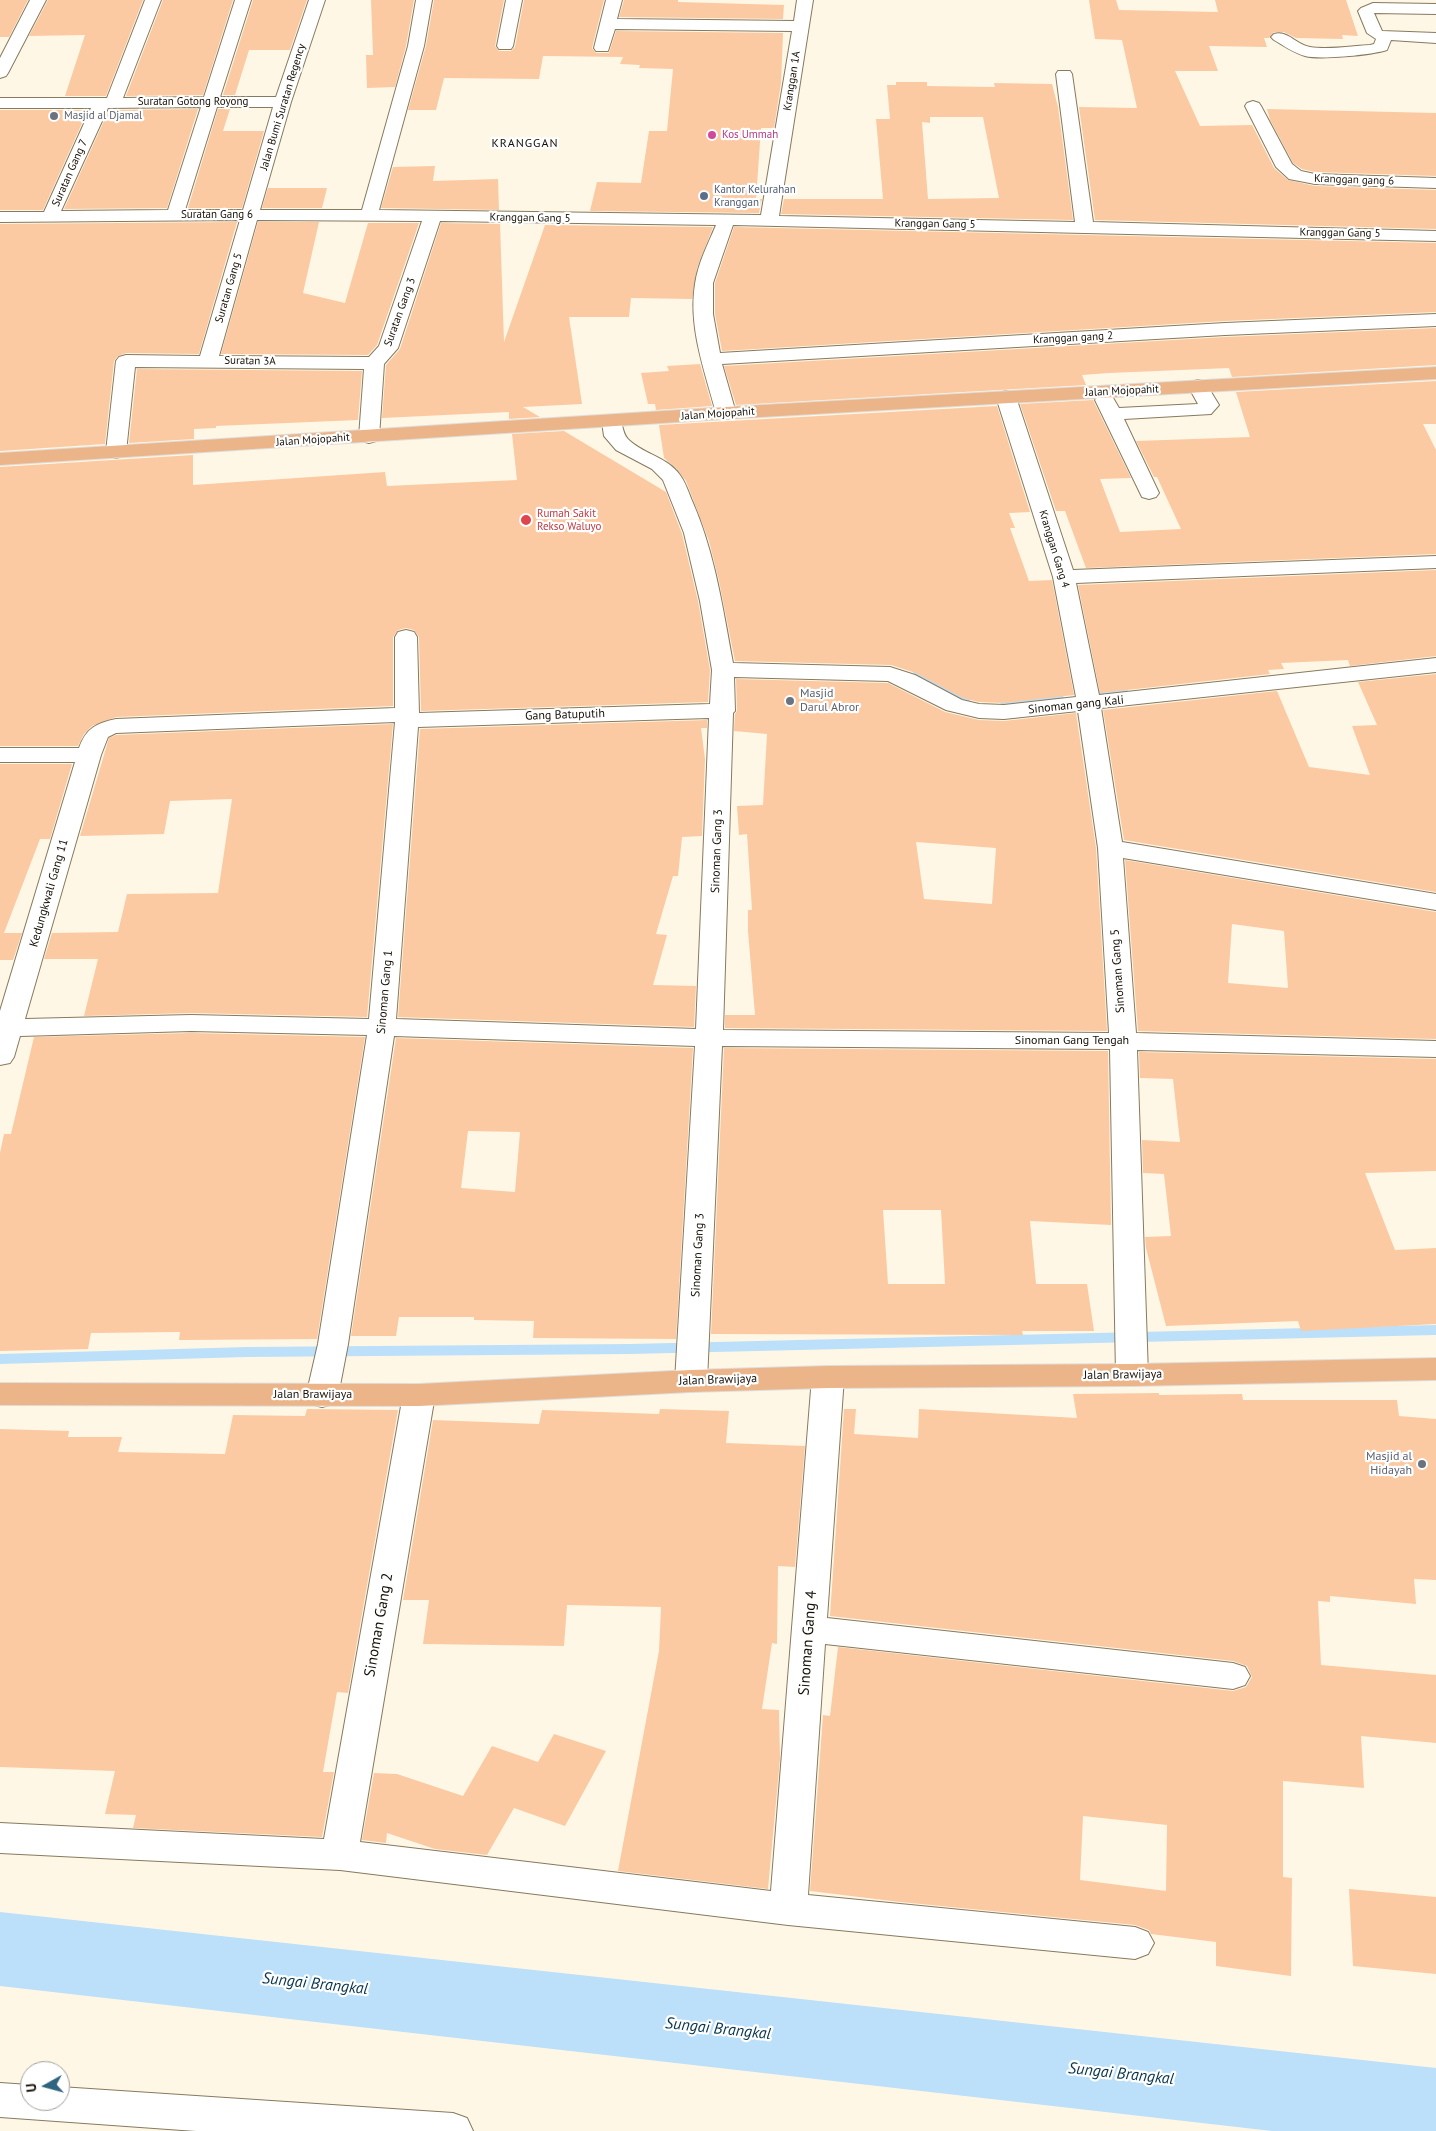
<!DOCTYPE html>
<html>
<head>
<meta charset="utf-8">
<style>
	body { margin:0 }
	#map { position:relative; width:1436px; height:2131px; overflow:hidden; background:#fff7e5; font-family:"PT Sans",sans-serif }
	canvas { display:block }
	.north { position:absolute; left:20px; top:2061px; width:50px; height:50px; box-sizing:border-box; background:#fff; border:1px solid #a19f9b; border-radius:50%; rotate:263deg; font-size:14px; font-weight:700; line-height:20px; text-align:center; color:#151006 }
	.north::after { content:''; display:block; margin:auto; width:18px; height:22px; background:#2f6480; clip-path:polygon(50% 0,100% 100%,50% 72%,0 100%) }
</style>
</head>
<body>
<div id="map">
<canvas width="1436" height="2131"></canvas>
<div class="north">U</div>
</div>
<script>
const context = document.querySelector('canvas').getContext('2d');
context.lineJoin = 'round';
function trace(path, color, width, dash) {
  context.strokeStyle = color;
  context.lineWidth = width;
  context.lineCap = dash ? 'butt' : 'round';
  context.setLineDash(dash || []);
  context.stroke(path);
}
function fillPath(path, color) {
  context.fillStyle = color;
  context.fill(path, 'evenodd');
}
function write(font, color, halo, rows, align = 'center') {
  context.font = font + ' "PT Sans",sans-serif';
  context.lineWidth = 4.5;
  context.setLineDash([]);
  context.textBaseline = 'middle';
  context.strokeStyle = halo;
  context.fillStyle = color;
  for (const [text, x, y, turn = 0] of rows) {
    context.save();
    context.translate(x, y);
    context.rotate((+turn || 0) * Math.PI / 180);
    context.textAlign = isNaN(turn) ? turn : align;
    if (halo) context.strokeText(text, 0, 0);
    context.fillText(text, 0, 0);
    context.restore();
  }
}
trace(new Path2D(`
	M912,666C928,683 946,691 968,697
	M1086,696L1124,692
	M1004,701L1060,699`), '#bce0f9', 8);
trace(new Path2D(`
	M0,1359L247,1352L630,1349L1436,1330`), '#bce0f9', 10);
fillPath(new Path2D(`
	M0,1912L1436,2068V2131H1272L0,1986Z`), '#bce0f9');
fillPath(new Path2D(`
	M0,0H28L9,37H0Z
	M48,0H143L106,96H65L85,35L29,36Z
	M163,0H233L203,95L126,96Z
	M253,0H307L290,50H249L235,95H223Z
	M371,0H414L406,46L395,87L367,88L366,55H373Z
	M434,0H504L495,46L499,51H511L515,47L524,0H604L592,48L596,53H609L616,31L783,33L781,83L774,128H761L756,199H762L759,213L590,211L597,182L641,183L649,131H667L673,69L639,68L640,65L620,64L623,57L543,56L539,79L444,78L436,110H408L426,46Z
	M624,0H678V2L784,5L783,19L619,17Z
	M1089,0H1116L1119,10L1218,12L1215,0H1346L1358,36L1342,35L1343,39L1296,38L1284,32H1274L1269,38H1264L1267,47L1209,46L1218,71H1175L1200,126L1252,125L1274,168L1288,180L1315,186L1436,190V229L1095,220L1079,107L1137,108L1122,40L1095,39Z
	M896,82H927V86L995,87L994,83L1052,84L1058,107L1073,220L781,214L784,199H883L876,119H890L887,85H896ZM930,117H983L999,198L928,199L922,122L930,123Z
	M198,109L167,208L64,209L109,110Z
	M218,109H230L223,131H264L242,208H188Z
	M1267,109L1436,113V176L1315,172L1302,169L1293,163L1270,120Z
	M0,110H88L43,210H0Z
	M435,166L433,181L498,179L499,210L381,208L393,167Z
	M268,188H327L322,208H262Z
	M237,222L199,354L126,353L118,356L114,361L105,444L0,451V224Z
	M258,222H319L303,293L345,303L368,223H419L377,345L368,355L221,354Z
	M441,223L500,224L504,342L545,225L713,227L697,268L692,299L631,298L629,317H569L582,404L523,407L540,417L509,419V412L382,418L386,365L400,349Z
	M734,227L1436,243V312L1225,321L722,351L715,314V283Z
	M1436,328V365L1232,377L1229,368L1109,373L1082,375L1086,385L736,405L724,366L1225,337Z
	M700,364L712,406L656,410L655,404H648L641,373L669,371L667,366Z
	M137,369L362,371L358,420L216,426V428L194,429V439L129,443Z
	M1436,381V424H1423L1436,450V554L1086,568L1065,511H1056L1020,404L1093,400L1131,478L1100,479L1120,532L1181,529L1157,477H1154L1136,441L1250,437L1236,392Z
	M997,406L1030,512L1009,513L1015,528H1010L1029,581L1052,580L1074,695L1004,703L979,702L963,698L916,673L891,665L735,661L719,581L709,541L686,481L676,468L664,458L659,425Z
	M564,431L666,492L682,534L698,601L710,670L708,702L421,711L419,637L414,630L406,628L398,630L393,637V706L116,717L92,726L84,734L78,746H0V467L193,455V485L385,472L387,486L517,480L512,434Z
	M1436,570V656L1350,666L1348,660L1281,663L1284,669L1268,670L1270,674L1100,693L1078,585Z
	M1436,674V892L1124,840L1103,710L1277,691L1309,767L1370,775L1352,726L1377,725L1358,682Z
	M736,679L888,683L945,712L979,720L1004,721L1076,713L1096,848L1107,1031L725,1028V1015H755L748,931V910H752L747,834L739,835L737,806L763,805L767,734L734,731L735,714L737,711ZM916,842L996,848L992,904L924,899Z
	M707,720V728H701L705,759L702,836L682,837L678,876H673L656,934L667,935L653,985L696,986L694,1027L398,1017L420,729Z
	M393,724L367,1017L191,1013L84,1016L98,959H44L52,933L118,932L127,894L218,893L232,799L170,801L164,834L80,836L109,738L116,735Z
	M0,764H72L50,839H40L4,933H22L13,960H0Z
	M1125,860L1436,912V1039L1138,1031ZM1232,924L1284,931L1288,988L1228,983Z
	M191,1033L365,1037L317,1339L179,1340L180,1332L91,1333L88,1349L0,1351V1153L4,1134H11L34,1037Z
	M396,1038L693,1048L676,1339L533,1338L534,1321L474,1320V1317H399L396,1336H351ZM468,1131L520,1132L515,1192L461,1188Z
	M724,1048L1108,1051L1111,1225L1030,1221L1036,1284H1087L1094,1331H1022L1023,1335L711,1334ZM883,1210H941L945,1284H888Z
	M1139,1052L1436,1059V1171L1365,1173L1395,1250L1436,1248V1324L1301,1331L1298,1321L1166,1326L1146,1248L1145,1237L1171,1236L1164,1174L1143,1173L1142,1140L1180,1142L1173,1079L1140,1078Z
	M1159,1393V1395L1242,1394L1243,1400H1397L1399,1416L1436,1419V1580L1414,1579L1416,1604L1330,1596V1602L1318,1601L1321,1665L1436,1675V1743L1361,1736L1364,1788L1283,1781V1877L1292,1878L1291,1976L1216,1966V1942L1151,1934L1149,1930L1135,1925L900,1902L810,1891L823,1715L830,1716L838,1647L1233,1691L1246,1687L1252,1677L1247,1666L1233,1661L830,1616L844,1409H856L854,1434L918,1438L919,1409L1077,1418L1073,1394ZM1083,1816L1167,1825L1166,1891L1080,1880Z
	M307,1409L398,1410L348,1693L337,1692L323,1772H334L322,1837L133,1828L136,1815L105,1814L115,1771L0,1767V1429L69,1431L68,1437H122L118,1452L225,1454L233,1415L305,1416Z
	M660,1409L729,1411L726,1443L805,1446L795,1567L778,1566L777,1644L772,1643L762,1709L779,1710L780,1759L768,1889L618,1871L659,1651L661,1607L567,1605L564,1646L423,1644L429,1600H403L433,1420L539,1424L542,1410L659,1414Z
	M554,1734L606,1751L565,1826L514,1808L487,1855L435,1849L387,1833L386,1843L362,1840L374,1773L397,1774L463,1796L492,1746L538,1762Z
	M1349,1889L1436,1897V1974L1353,1966Z`), '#fbcaa2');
const minor = new Path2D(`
	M30,0H46L8,73L6,76L0,78V58Z
	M145,0H161L123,98L204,97L235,0H251L220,97H276L309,0H325L291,102L260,210H362L408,46L416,0H432L424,46L379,210L761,215L792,31L615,29L608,51H596L594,48L606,0H622L617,19L794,21L797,0H813L779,216L1075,222L1056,74L1058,71H1070L1072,74L1093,222L1436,231V241L733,225L713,283V314L720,353L1225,323L1436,314V326L1225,335L722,364L736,413L733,417L726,419L719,417L716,413C705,372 688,327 695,284C698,263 708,244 716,225L440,221L398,348L384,364L379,437L376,441L369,443L362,441L359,437L364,369L135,367L126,452L123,456L116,458L109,456L106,452L116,361L119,357L126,355L200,356L240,220L0,222V212H44L91,108H0V98H107ZM201,107L168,210L61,211L108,108ZM217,107H273L243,210H185ZM257,220L422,221L379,346L369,357L219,356Z
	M506,0H522L513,46L511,49H499L497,46Z
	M1373,3L1436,4V14L1374,13L1382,31L1436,33V43L1391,40L1387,50C1371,55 1320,60 1305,56C1294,53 1284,46 1274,40L1271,37L1274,34C1288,30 1296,45 1310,47C1328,50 1352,46 1370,45L1374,44L1376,39L1367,33L1358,11L1361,8Z
	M1253,101L1259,103L1261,106L1292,164L1301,171L1315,174L1436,178V188L1315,184L1289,179L1276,167L1245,106L1247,103Z
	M1198,380L1205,382L1219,405L1211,414L1124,419L1159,493L1156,497L1149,499L1142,497L1095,400L1098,396L1105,394L1112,396L1119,408L1198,404L1188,386L1191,382Z
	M1006,391L1013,393L1016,397L1073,570L1436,556V568L1076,583L1099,695L1436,658V672L1101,708L1122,842L1436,894V910L1123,858L1136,1033L1436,1041V1057L1137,1050L1148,1375L1143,1383L1132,1386L1121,1383L1116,1375L1110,1049L722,1046L707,1381L702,1389L691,1392L680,1389L675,1381L695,1046L394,1036L348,1344L338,1396L333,1404L322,1407L311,1404L306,1396L318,1344L367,1035L191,1031L20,1036L14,1057L10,1063L0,1065V1011L75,762H0V748H79C86,728 97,723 116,719L395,708V637L398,632L406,630L414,632L417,637L419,713L710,704L712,670L700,601L684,533L663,480L652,469L616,450L604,436L602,422L605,418L612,416L619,418C624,426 622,435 630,441C646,455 667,457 680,475C686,483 689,494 693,503C715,554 723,609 733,663L890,667L915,675L962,700L979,704L1004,705L1076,697L1053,577L996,397L999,393ZM734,677L888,681L946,710L979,718L1004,719L1078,711L1098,848L1109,1033L723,1030L733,713L735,711ZM709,718L696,1029L396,1019L418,727ZM395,722L369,1019L191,1015L25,1019L101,755L108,737L116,733Z
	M828,1366L839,1369L844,1377L827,1618L1233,1663L1245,1667L1250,1676L1245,1685L1233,1689L825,1644L808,1895L1135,1927L1148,1932L1154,1943L1148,1954L1135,1959L788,1925L340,1870L0,1853V1823L324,1839L403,1395L408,1387L419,1384L430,1387L435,1395L360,1842L771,1891L812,1377L817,1369Z
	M0,2083L30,2085V2101H60V2087L453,2113L467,2118L473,2131H196L0,2117Z`);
const major = new Path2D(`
	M1436,367V379L726,419L0,465V453L726,407Z
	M1436,1358V1380L1132,1386L828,1388L691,1392L419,1406L0,1405V1383L419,1384L691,1370L828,1366L1132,1364Z`);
trace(minor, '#867a5f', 2);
trace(major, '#dededc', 2);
fillPath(minor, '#fff');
fillPath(major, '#ecb489');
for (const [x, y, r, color] of [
	[54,116,5,"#6b7280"],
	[712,135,5,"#d1479c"],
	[704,196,5,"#5c6f8a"],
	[526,520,6,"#e0444e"],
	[790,701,5,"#6b7280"],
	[1422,1464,5,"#6b7280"]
]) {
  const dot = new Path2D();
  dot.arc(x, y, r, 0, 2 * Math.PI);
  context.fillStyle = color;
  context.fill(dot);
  trace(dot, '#fff', 2);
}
write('11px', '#151006', '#fff', [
	["Kranggan 1A",792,81,-81],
	["Suratan Gotong Royong",193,102],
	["Jalan Bumi Suratan Regency",283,107,-73],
	["Suratan Gang 7",70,173,-66],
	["Kranggan gang 6",1354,180,2],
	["Suratan Gang 6",217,215],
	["Kranggan Gang 5",530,218,1],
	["Kranggan Gang 5",935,224,1],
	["Kranggan Gang 5",1340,233,1],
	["Suratan Gang 5",229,288,-74],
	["Suratan Gang 3",400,312,-70],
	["Kranggan gang 2",1073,338,-3],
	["Suratan 3A",250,361,1],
	["Jalan Mojopahit",1122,391,-3],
	["Jalan Mojopahit",718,414,-4],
	["Jalan Mojopahit",313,440,-4],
	["Kranggan Gang 4",1054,549,73]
]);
write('11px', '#5b616d', '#fff', [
	["Masjid al Djamal",64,116]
], 'left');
write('11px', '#b23c85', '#fff', [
	["Kos Ummah",722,135]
], 'left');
write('11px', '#4e5e75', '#fff', [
	["Kantor Kelurahan",714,190],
	["Kranggan",714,203]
], 'left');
write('11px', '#be3a42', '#fff', [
	["Rumah Sakit",537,514],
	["Rekso Waluyo",537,527]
], 'left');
context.letterSpacing = '1px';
write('12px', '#151006', '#fff', [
	["KRANGGAN",525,144]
]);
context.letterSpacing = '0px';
write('12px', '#5b616d', '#fff', [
	["Masjid",800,694],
	["Darul Abror",800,708],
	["Masjid al",1412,1457,"right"],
	["Hidayah",1412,1471,"right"]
], 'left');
write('12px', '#151006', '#fff', [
	["Sinoman gang Kali",1076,705,-6],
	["Gang Batuputih",565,715,-2],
	["Sinoman Gang 3",717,851,-88],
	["Kedungkwali Gang 11",49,893,-74],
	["Sinoman Gang 5",1118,971,-94],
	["Sinoman Gang 1",385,992,-85],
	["Sinoman Gang Tengah",1072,1041],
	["Sinoman Gang 3",698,1255,-87],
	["Jalan Brawijaya",1123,1375,-1],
	["Jalan Brawijaya",718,1380,-2],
	["Jalan Brawijaya",313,1395]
]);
write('15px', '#151006', '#fff', [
	["Sinoman Gang 2",379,1625,-80],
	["Sinoman Gang 4",808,1643,-86]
]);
write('italic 16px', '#06344c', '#fff', [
	["Sungai Brangkal",315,1984,6],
	["Sungai Brangkal",718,2029,6],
	["Sungai Brangkal",1121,2074,6]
]);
</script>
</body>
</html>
